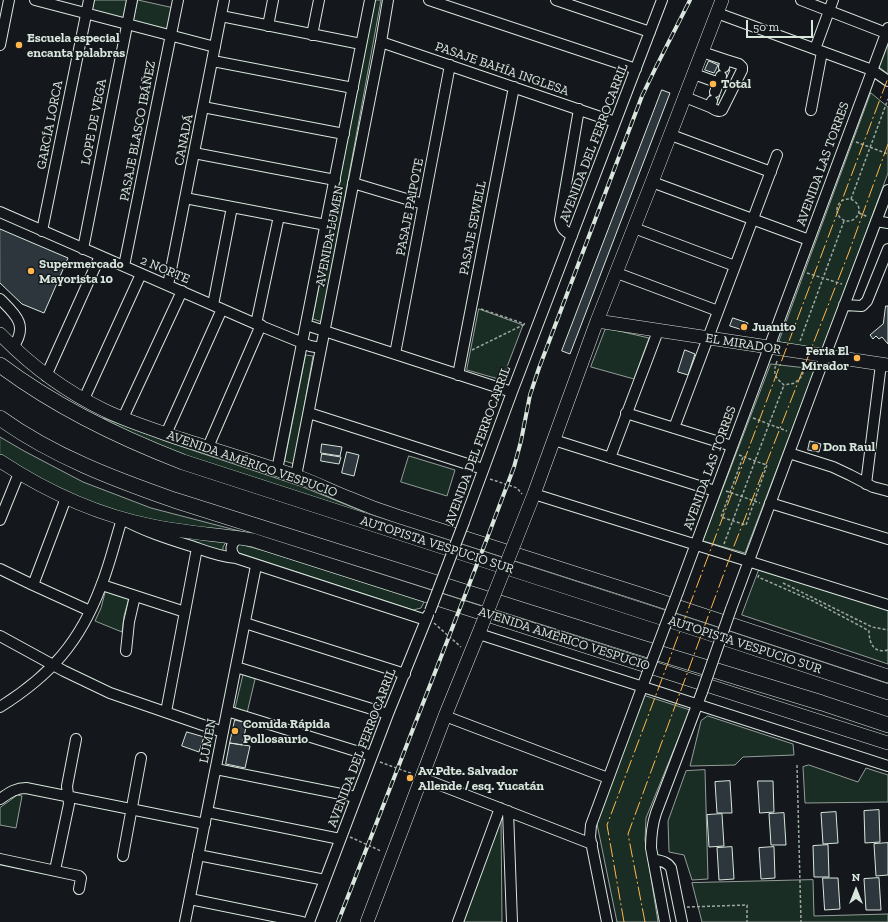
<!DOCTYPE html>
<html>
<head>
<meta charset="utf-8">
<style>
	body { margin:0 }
	#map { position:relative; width:888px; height:922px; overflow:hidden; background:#14181c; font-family:"Zilla Slab",serif }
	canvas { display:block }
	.north { position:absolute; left:836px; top:870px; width:40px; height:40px; -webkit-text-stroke:3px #14181c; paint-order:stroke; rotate:0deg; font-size:11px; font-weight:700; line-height:16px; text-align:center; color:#d8e6dc }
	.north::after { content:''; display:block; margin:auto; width:14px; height:18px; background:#d8e6dc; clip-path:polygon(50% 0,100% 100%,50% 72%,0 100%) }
	.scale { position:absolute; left:746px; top:20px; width:67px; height:18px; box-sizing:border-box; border:2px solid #d8e6dc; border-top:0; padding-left:5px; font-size:12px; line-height:14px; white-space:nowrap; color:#d8e6dc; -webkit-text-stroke:3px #14181c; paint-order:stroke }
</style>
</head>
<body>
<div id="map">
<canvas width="888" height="922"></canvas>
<div class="north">N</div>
<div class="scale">50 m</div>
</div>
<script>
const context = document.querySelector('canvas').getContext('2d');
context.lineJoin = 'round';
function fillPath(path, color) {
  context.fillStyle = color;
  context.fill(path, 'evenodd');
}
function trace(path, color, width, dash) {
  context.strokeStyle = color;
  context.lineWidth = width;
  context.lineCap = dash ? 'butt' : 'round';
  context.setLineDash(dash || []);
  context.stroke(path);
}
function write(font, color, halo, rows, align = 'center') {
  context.font = font + ' "Zilla Slab",serif';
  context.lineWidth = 3;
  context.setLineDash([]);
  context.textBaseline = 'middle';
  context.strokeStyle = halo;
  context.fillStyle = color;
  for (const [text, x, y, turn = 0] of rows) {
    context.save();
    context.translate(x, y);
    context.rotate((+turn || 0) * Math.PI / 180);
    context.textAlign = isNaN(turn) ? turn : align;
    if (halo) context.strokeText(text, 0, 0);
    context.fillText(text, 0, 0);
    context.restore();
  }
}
const green = new Path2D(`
	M92,0H130L124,21L89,12Z
	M138,0L174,8L168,31L133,22Z
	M375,0H381L322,322L313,319Z
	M888,42V74L879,67Z
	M871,93L888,107V173L823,350L779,342Z
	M479,309L523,325L502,380L467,370Z
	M606,328L649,338L634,379L591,367Z
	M306,355L313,356L294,464L285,461Z
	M771,364L815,369L745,553L703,541Z
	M103,418L168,442L303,487L364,512V516L229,474L102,422Z
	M0,437L24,451L83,482L151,508L251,534L170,525L128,516L49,486L0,455Z
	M409,456L455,470L447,496L401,482Z
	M173,536L226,542L223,547V552Z
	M239,544L265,551L424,602L421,608L413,610L236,552V548Z
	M759,570L888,610V664L742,615Z
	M106,590L129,598L124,616L122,632L95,621L101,608Z
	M244,672L256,675L247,713L235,710Z
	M643,695L690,710L646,818L645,840L658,922H617L597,824Z
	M708,716L793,744L794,755L743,757L735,765L690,766L701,721Z
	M809,765L858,782L866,768L888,775V802L805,803L803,767Z
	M705,770L708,879L692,880L684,855L669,852L668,821L686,771Z
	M18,795L22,796L16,828L0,825V808Z
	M501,817L502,922H464Z
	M813,880L814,916L888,914V922H702L692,883Z`);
fillPath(green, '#1a2d24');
trace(green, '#939e99', 1);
const building = new Path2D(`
	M709,61L718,65L714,73L705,70Z
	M721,66L730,70L726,79L717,75Z
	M662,90L670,93L570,354L562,351Z
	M712,91L720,95L717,103L708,100Z
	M0,229L68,258L44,313L22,304L0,283Z
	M886,306H888V344L882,337L879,339L876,336L873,339L870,335L883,324Z
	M733,318L748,323L746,331L730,326Z
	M685,350L695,354L688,375L678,372Z
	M810,441L821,444L819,452L808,450Z
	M322,444L342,447L340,456L321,453Z
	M347,452L359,455L354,476L342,473Z
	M322,454L341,457L339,464L321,461Z
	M235,720L247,723L242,745L230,743Z
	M187,732L204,737L199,752L182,746Z
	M230,743L250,746L245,768L226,764Z
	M730,781L732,813H717L715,782Z
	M758,781H773L774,812L760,813Z
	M879,810L880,842L865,843L864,811Z
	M836,812L838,843L823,844L821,813Z
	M784,813L786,845H771L769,814Z
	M722,814L724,846L709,847L707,815Z
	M888,843V875L876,876L874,844Z
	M828,845L829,877H814L813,846Z
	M732,847L734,879L719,880L717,848Z
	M774,847L775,878L761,879L759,848Z
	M823,878H838L840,909L825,910Z
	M879,878L881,910H866L864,879Z`);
fillPath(building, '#2c363c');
trace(building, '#d8e6dc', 1);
const minor = new Path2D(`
	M35,0L215,47
	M429,0L636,69
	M556,0L650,32
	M801,0L886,33
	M717,13L872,70L888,81
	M221,16L361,44
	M268,26L273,0
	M312,35L319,0
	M381,42L615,122
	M0,45L9,0
	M815,49L833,0
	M702,52L726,60L724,67
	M213,61L353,88
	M694,74L719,83
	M715,92L721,76
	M685,97L710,107L712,101
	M203,107L344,134
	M710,107C714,109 719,113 722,110L742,70V67L739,64L726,60
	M811,110L822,52
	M671,135L771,172
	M194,153L335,180
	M652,182L809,240
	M353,183L423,204
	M185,198L326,225
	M0,212L256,324L310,346L321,348
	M876,221L888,223
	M634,228L735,266
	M42,231L89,0
	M572,236C564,230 562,230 560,220L579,109
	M83,249L132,0
	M124,266L178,0
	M617,273L718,311
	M168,285L224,0
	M0,299C15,314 29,325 13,347
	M213,305L232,207
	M844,305L862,306L867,301L888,249
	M256,324L279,216
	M306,325L512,392
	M395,354L450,65
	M458,375L514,87
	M46,376L100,256
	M84,399L141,274
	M309,413L483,469
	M626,413L732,446
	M123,418L182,291
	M674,428L777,155
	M166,434L222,309
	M554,440L715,491
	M208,447L261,325
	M789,453L833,467L850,475L873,487L888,491
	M610,458L658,331
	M277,470L370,0
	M296,476L381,42L388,0
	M866,484L881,364
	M534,494L888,605
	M770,503L888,539
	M0,520L19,473
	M464,522L512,392L662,0
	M236,558C229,551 230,542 240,538
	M0,569L33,585L90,611
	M33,585L66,498
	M102,585L185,612
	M678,592L888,28
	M731,609L825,356L888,190
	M245,623L405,674
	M479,634L888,766
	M0,636L64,671L110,693L223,732
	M126,651L129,622L135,596
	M236,667L388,714
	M0,707C51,675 80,642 101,586C110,564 115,541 122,519C146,532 169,539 194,547C208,552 221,557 236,558L426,620
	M227,711L372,756
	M166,712L197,548
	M445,716L608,778
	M216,769L356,797
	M422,778L592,844
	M0,799C9,793 15,788 26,788L205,824
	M508,811L512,922
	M207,812L340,839
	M198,855L325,880
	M123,856L141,758
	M0,859L79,876L81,878L79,889
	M653,859C660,861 667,861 671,868L682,922
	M55,870L69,804L67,786L76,739
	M190,899L302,922
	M185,922L256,566
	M309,922L388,714L428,615
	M458,922L500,808
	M607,922L590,837L591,825L647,674
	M665,922L651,848C651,835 652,825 656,813L702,692`);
const major = new Path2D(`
	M597,321L888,365
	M0,334C30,365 65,391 104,410C129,422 155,430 181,439C219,451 258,463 296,476C314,482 331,491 349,498C365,505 381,511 397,516L640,594L888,676
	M0,461C47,492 97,515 153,526C181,532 211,534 240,538L253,540L265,544L888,743
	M515,542L534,494L597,321L652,182L722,0
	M367,922L445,716L482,625`);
const highway = new Path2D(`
	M0,365C56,407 118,437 183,462L701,630L888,692
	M0,418C53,456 114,479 174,500L642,648L822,703L888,725`);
trace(minor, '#d8e6dc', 12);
trace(major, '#d8e6dc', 14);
trace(highway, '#d8e6dc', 16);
trace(new Path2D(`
	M856,142L888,154
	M851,199L888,99
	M837 210a11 11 0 1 1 22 0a11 11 0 1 1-22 0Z
	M859,213L868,217
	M807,273L842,284
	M481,309L525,324
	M800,341L844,221
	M472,350L525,324
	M777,361C773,373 774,377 784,385L795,383L802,376L805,365
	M753,418L787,431
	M739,455C748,458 757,462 767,465L746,525L721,517L743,457
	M490,479L517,488L522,494
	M726,491L760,503
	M724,544L755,461L784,385
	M759,575L758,577L813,601L864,628L869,631C869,643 874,654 888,650
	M783,583L872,627L888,630
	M434,623L461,647
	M380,762L410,773L412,772
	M797,765L801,922
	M350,837L381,851
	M687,907L747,905V922`), '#9da8a2', 1.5, [3, 2]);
trace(minor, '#14181c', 10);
trace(major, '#14181c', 13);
trace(highway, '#14181c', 15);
const rail = new Path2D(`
	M338,922L488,536L514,467L521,441L530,395L539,368L642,96L656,67L690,0`);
trace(rail, '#d8e6dc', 4);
trace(rail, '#14181c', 2.5, [8]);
const minorBridge = new Path2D(`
	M430,611L464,522
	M647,674L678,592
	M702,692L731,609`);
const majorBridge = new Path2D(`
	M482,625L515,542`);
trace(minorBridge, '#d8e6dc', 12, []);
trace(majorBridge, '#d8e6dc', 14, []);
trace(minorBridge, '#14181c', 10);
trace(majorBridge, '#14181c', 13);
trace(new Path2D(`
	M624,922L607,825L888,78
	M645,922L628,834L734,546L849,252L888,144`), '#ffb74d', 1, [14, 3, 2, 3]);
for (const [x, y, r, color] of [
	[19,45,4,"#ffb74d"],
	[713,84,4,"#ffb74d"],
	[31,271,4,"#ffb74d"],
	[744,327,4,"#ffb74d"],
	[857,358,4,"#ffb74d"],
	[815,447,4,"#ffb74d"],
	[235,731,4,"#ffb74d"],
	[410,778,4,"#ffb74d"]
]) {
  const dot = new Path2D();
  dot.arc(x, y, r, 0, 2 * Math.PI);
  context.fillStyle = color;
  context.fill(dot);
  trace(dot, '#14181c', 1.5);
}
write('bold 13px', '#d8e6dc', '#14181c', [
	["Escuela especial",27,38],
	["encanta palabras",27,53],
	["Total",721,84],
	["Supermercado",39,264],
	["Mayorista 10",39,279],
	["Juanito",752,327],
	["Feria El",849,351,"right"],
	["Mirador",849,366,"right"],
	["Don Raul",823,447],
	["Comida Rápida",243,724],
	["Pollosaurio",243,739],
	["Av.Pdte. Salvador",418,771],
	["Allende / esq. Yucatán",418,786]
], 'left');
write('13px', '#d8e6dc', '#14181c', [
	["PASAJE BAHÍA INGLESA",502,69,19],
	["LOPE DE VEGA",94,122,-79],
	["GARCÍA LORCA",50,125,-79],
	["PASAJE BLASCO IBÁÑEZ",138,131,-79],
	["CANADÁ",184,140,-79],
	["AVENIDA DEL FERROCARRIL",594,143,-69],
	["AVENIDA LAS TORRES",823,164,-70],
	["PASAJE PAIPOTE",410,207,-79],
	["PASAJE SEWELL",473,228,-79],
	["AVENIDA LUMEN",330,236,-79],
	["2 NORTE",165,270,23],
	["EL MIRADOR",743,344,9],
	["AVENIDA DEL FERROCARRIL",478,446,-70],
	["AVENIDA AMÉRICO VESPUCIO",252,464,19],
	["AVENIDA LAS TORRES",710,468,-70],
	["AUTOPISTA VESPUCIO SUR",437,545,18],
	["AVENIDA AMÉRICO VESPUCIO",564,639,18],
	["AUTOPISTA VESPUCIO SUR",745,645,18],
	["LUMEN",208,741,-79],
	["AVENIDA DEL FERROCARRIL",362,748,-69]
]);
</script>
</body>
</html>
